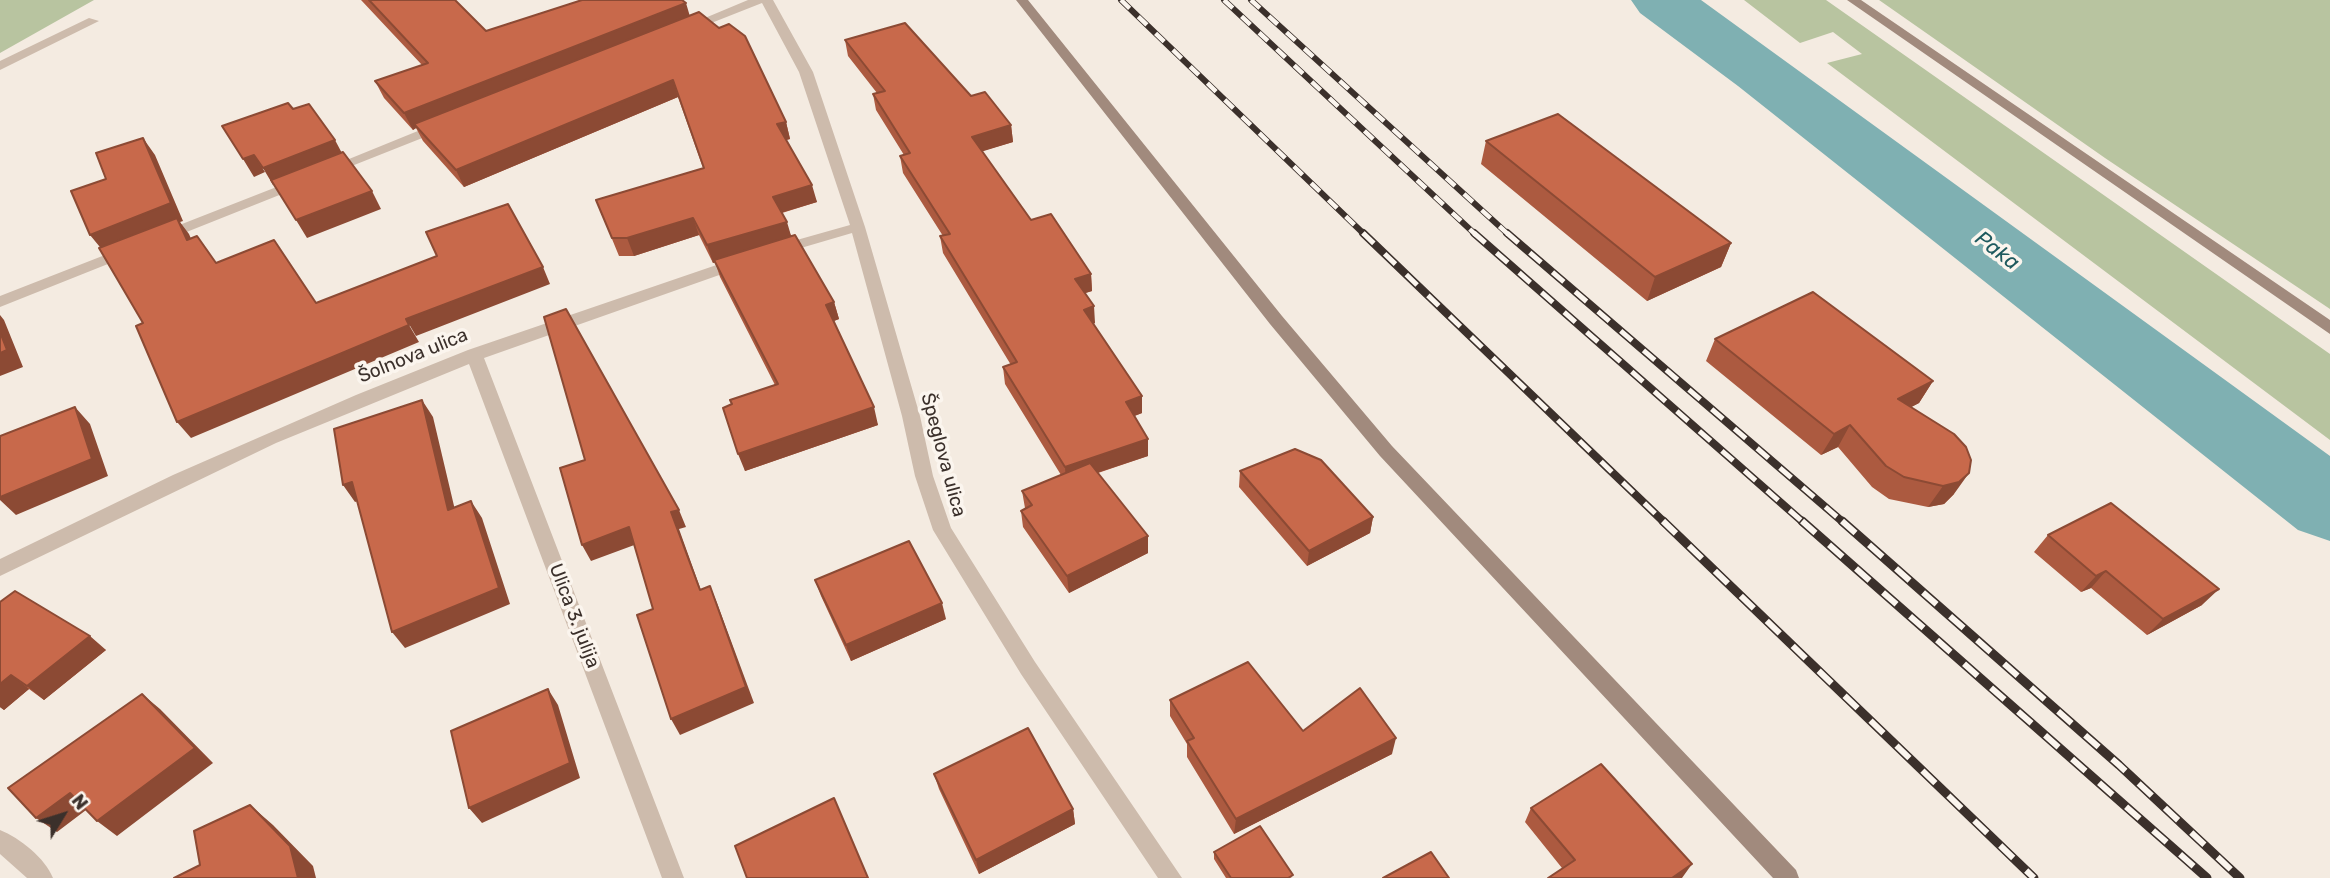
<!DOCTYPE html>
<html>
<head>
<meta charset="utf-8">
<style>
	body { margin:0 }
	#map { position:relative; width:2330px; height:878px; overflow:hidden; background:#f4ebe1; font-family:Rubik,sans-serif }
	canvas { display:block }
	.north { position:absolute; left:28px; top:780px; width:70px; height:70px; -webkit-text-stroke:5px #fbf5ee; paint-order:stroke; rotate:52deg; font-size:19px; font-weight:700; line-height:28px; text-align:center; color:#3b302b }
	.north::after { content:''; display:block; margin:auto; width:24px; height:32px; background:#3b302b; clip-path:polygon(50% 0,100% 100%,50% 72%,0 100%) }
</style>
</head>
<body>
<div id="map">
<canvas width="2330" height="878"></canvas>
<div class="north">N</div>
</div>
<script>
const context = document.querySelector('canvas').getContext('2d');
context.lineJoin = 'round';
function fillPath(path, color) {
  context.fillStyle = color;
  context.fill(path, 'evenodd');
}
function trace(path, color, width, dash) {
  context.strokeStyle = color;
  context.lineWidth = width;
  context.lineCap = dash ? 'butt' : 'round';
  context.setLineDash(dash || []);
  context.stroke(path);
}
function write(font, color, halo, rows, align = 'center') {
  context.font = font + ' Rubik,sans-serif';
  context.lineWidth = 7;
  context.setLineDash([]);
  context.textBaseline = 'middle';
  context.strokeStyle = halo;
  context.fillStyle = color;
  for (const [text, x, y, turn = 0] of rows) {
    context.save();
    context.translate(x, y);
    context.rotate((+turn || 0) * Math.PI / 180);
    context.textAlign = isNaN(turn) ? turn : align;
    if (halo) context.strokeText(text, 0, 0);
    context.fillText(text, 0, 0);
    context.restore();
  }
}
fillPath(new Path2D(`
	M0,0H94L0,53Z
	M1744,0H1826L2330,354V440L1827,63L1862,54L1833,32L1800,43Z
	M1879,0H2330V309L2105,158Z`), '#b8c4a0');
fillPath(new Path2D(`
	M1631,0H1701L2330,456V541L2298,530L1738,86L1640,13Z`), '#7fb0b2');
fillPath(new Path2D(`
	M748,0H773L813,72L865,227L920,416L933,476L951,528L1035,662L1182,878H1158L1021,674L933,530L915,476L902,416L852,233L777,255L769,250L772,247L850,225L799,72L762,3L691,31L681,28Z
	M89,18L99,21L0,70V61Z
	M440,122L447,126L445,129L334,173H324L322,170Z
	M297,179L304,183L302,186L169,239L164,241L156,236L159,233Z
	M128,246L133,248L136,251L133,254L0,307V296Z
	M737,258L742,259L745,263L742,267L484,358L684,878H662L469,364L276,443L0,576V559L173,475L356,395L468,350Z
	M0,830C20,838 45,858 53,878H27L0,854Z`), '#cdbbac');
fillPath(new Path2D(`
	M1016,0H1028L1282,316L1392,446L1796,870L1799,878H1773L1380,456L1270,324Z
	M1847,0H1861L2330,320V334Z`), '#a18a7d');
const railFar2 = new Path2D(`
	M1121,0L1365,235
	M1224,0L1476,235
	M1251,0L1509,235`);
const railFar1 = new Path2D(`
	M1363,233L1665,523
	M1474,233L1804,523
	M1507,233L1844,523`);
const rail = new Path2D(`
	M1663,521L2034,878
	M1802,521L2207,878
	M1842,521L2119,765L2240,878`);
trace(railFar2, '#3b302b', 6);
trace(railFar1, '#3b302b', 8);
trace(rail, '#3b302b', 9);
trace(railFar2, '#fbf5ee', 4.5, [12]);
trace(railFar1, '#fbf5ee', 5, [15]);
trace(rail, '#fbf5ee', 6, [18]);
fillPath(new Path2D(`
	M361,0H455L486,31L690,16L786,122L790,139L786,140L817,202L782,213L791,236L834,302L839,319L834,321L878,425L745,471L732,404L775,385L720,277L715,262L713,263L699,235L634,256H619L596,200L703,168L678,97L464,187L423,141L416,128L413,130L384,98L375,81L422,65Z
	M845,40L971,96L1011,125L1013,142L982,151L1031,220L1091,274L1092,291L1085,293L1095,323L1093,324L1142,413L1134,416L1148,439V456L1098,473L1148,553L1069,593L1023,527L1021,511L1025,508L1022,491L1061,475L1005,384L1003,367L1011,365L943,253L940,236H943L903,173L900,156L904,155L876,110L873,94L877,93L848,56Z
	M1486,141L1731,243L1721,267L1647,301L1481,164Z
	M1715,339L1933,381L1919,403L1911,407L1954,494L1944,504L1928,507L1889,499L1872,487L1838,447L1821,455L1706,361Z
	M1240,471L1373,517L1370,533L1307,566L1239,487Z
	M2048,535L2202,605L2147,635L2091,588L2081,592L2034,552Z
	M815,580L946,619L851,661L821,596Z
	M0,602L106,650L44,700L29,689L4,710L0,707Z
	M1170,700L1303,731L1392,754L1234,834L1187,757V744L1170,716Z
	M934,774L1073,809L1075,824L979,874L939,789Z
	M1531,808L1682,878L1562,868L1525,822Z
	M1214,852L1292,878H1226L1214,859Z`), '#ac5a40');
fillPath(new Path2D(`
	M686,3L691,20L414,124L416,128L413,130L404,113Z
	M673,80L678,97L464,187L456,170Z
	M786,122L790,139L782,141L777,124Z
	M1011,125L1013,142L974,154L972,137Z
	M143,138L155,155L183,221L180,222L189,234L199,257L104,252L90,235Z
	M335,140L344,157L273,185L263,168Z
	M254,155L265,172L254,177L243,159Z
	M812,185L817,202L777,214L773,197Z
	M372,191L381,209L307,238L296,220Z
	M693,218L699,235L634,256L627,238Z
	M787,222L792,239L713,263L707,245Z
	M1731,243L1721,267L1647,301L1655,277Z
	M543,267L550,284L416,336L406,319Z
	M1091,274L1092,291L1076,296L1075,279Z
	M834,302L839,319L831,322L826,305Z
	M1094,306L1095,323L1085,327L1084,310Z
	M0,315L4,320L23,367L0,376Z
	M409,325L419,342L191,438L177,422Z
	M1933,381L1919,403L1885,421L1898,399Z
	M1142,396V413L1127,419L1126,402Z
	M422,400L433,417L459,527L448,510Z
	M75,407L90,424L108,476L16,515L0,500V497Z
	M874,407L878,425L745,471L738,454Z
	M1850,425L1838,447L1821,455L1834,434Z
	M1148,439V456L1066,483L1065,467Z
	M1969,473L1954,494L1944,504L1928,507L1943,486Z
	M352,482L364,499L355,502L343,485Z
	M471,501L482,518L510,604L405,648L392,632Z
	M679,510L686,527L679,529L707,607L700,590L671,512Z
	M1373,517L1370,533L1307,566L1309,551Z
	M629,527L637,544L591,561L582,545Z
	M1148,536V553L1069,593L1067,576Z
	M2106,571L2091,588L2081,592L2096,576Z
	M710,586L717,603L754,703L680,735L671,719Z
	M2219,589L2202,605L2147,635L2163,619Z
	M942,603L946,619L851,661L846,645Z
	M90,636L106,650L44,700L27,686Z
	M11,675L29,689L4,710L0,707V684Z
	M548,689L558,705L580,778L482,823L469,808Z
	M142,694L160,709L213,763L117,836L97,821Z
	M1396,738L1392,754L1234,834L1236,819Z
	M70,793L90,807L57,832L36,818Z
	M250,805L273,825L313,866L316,878H298Z
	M1073,809L1075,824L979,874L976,860Z
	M1692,864L1682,878H1672Z`), '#8c4a34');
const building = new Path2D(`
	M369,0H455L486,31L582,0H682L686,3L404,113L375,81L428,63Z
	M699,12L719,28L729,24L745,36L786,122L777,124L812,185L773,197L787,222L707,245L693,218L627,238H612L596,200L704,168L673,80L456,170L414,124Z
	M905,23L971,96L985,92L1011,125L972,137L1031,220L1051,214L1091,274L1075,279L1094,306L1084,310L1142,396L1126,402L1148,439L1065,467L1003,367L1017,362L940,236L950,234L900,156L910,153L873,94L885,91L845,40Z
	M288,103L293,109L309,104L335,140L263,168L254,155L243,159L222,126Z
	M1558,114L1731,243L1655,277L1486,141Z
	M143,138L171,203L90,235L71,191L106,179L96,153Z
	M343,152L372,191L296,220L271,180Z
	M508,204L543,267L406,319L409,325L177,422L136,326L143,323L99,248L177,218L187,240L197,236L216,263L274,240L316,303L437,256L426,232Z
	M795,235L834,302L826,305L874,407L738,454L723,408L732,404L730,400L778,384L714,260Z
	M1813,292L1933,381L1898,399L1954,434L1966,447L1971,460L1969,473L1959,482L1943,486L1904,477L1886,466L1850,425L1834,434L1715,339Z
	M566,309L679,510L671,512L700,590L710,586L746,687L671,719L637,615L653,609L629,527L582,545L560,468L585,460L544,317Z
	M0,332L7,350L0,353Z
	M422,400L448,510L471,501L499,588L392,632L352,482L343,485L334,429Z
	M75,407L92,459L0,497V436Z
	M1295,449L1321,460L1373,517L1309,551L1240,471Z
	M1090,463L1148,536L1067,576L1021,511L1032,505L1022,491Z
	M2111,503L2219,589L2163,619L2106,571L2096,576L2048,535Z
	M909,541L942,603L846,645L815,580Z
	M15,591L90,636L27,686L11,675L0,684V602Z
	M1248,662L1303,731L1360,688L1396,738L1236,819L1187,741L1194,738L1170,700Z
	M548,689L570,763L469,808L451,731Z
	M142,694L195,748L97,821L70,793L36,818L8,788Z
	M1028,728L1073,809L976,860L934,774Z
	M1601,764L1692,864L1672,878H1548L1575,860L1531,808Z
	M834,798L868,878H747L735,846Z
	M250,805L290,846L298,878H174L200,865L194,831Z
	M1260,826L1293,875L1288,878H1231L1214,852Z
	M1431,852L1449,878H1383Z`);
fillPath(building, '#c8694b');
trace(building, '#8c4a34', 2);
write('19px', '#3b302b', '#fbf5ee', [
	["Šolnova ulica",413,356,-22],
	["Špeglova ulica",943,455,75],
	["Ulica 3. julija",574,616,69]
]);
write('italic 21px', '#1f5a5e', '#fbf5ee', [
	["Paka",1997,251,37]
]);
</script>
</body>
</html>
